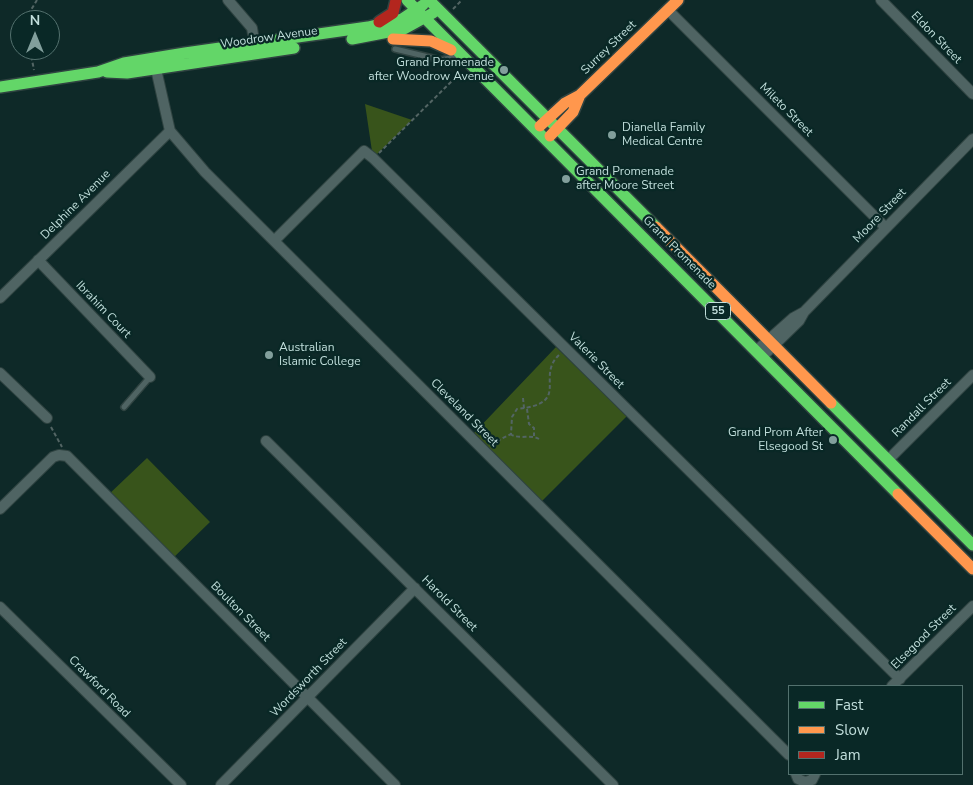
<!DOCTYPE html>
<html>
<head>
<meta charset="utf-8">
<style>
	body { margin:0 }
	#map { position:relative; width:973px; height:785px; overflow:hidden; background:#0e2928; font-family:"Nunito Sans",sans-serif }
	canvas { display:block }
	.legend { position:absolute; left:788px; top:685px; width:175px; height:90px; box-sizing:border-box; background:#092826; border:1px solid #53716e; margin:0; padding:6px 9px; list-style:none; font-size:15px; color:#c1dedb }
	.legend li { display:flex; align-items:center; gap:10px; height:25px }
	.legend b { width:25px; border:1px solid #53716e }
	.north { position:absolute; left:10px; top:10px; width:50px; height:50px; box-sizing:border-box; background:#092826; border:1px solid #53716e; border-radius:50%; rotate:0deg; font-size:14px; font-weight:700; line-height:20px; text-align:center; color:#c1dedb }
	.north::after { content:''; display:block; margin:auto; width:18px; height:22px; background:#829f9c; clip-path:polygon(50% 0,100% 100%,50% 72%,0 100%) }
</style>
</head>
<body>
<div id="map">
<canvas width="973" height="785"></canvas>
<ul class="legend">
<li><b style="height:6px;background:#63d668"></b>Fast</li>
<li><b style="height:6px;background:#ff974d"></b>Slow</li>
<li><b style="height:6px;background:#b3261e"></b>Jam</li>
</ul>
<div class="north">N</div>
</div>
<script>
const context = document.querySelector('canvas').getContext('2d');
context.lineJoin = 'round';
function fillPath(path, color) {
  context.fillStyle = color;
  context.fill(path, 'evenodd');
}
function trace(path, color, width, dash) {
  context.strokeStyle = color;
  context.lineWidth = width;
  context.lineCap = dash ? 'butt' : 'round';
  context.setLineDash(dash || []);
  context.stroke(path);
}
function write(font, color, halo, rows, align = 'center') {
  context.font = font + ' "Nunito Sans",sans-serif';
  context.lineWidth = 4.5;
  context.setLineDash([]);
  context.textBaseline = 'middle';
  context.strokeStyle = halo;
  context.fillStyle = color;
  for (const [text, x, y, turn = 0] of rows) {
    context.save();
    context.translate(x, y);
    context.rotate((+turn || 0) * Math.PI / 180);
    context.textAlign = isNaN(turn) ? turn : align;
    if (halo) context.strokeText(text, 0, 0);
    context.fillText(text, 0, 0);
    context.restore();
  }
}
fillPath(new Path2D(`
	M365,104L412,120L373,158Z
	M556,347L627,416L542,501L474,433Z
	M147,458L210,522L171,560L107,496Z`), '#38541b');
const lane = new Path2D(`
	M395,49L441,60L459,56
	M124,407L150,377`);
const street = new Path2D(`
	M228,0L252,28L255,47
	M881,0L973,94
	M668,10L886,228
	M156,69L170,131L205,172L789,755
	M275,240L364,151L373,158L900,679
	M38,260L150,377
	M0,298L170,131
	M757,350L793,318L804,312
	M763,356L799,321L804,312L973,139
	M0,373L47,418
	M266,441L613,785
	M889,459L973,375
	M0,509L53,457L59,455L67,456L395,785
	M0,607L181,785
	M892,686L973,606
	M796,774L798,779L805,782L812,780L815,774
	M221,785L415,588`);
const fast = new Path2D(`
	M407,0L898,494
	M429,0L656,227
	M352,39L404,29L433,13
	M107,72L127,73L294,48
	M0,87L98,72L124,63L185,53L368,27L402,19L423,5
	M831,403L973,545`);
const slow = new Path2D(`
	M393,39L431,41L451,50
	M540,126L565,103L580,95L678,0
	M550,136L573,112L580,95
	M656,227L831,403
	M898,494L973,569`);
const jam = new Path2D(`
	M379,22L393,13L396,0`);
trace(lane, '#2f4341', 8);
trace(street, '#2f4341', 12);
trace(fast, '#2f4341', 14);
trace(slow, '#2f4341', 14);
trace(jam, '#2f4341', 14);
trace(new Path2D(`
	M453,9L462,0
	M25,20L37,0
	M30,50L34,70
	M379,153L461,72
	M523,398L524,408
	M527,409L529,424L534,428V436
	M51,427L62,447
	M510,434C520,440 530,434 539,439
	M491,444L511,434L512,417L517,409C573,403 534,377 560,354`), '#536564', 2, [4, 2.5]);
trace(lane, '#4f6463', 5);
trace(street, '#4f6463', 10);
trace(fast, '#63d668', 11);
trace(slow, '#ff974d', 11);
trace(jam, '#b3261e', 11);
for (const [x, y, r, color] of [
	[504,70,5,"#829f9c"],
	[612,135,5,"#829f9c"],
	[566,179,5,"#829f9c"],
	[269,355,5,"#829f9c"],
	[833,440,5,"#829f9c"]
]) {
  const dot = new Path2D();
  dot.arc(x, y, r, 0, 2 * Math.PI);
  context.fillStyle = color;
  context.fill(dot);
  trace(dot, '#092826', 2);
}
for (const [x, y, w] of [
	[718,311,25]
]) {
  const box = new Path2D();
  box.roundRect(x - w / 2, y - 8.5, w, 17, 4);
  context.fillStyle = '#092826';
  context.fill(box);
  trace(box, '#c1dedb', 1);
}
write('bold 11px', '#c1dedb', null, [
	["55",718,311]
]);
write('12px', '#c1dedb', '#092826', [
	["Woodrow Avenue",269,38,-8],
	["Eldon Street",936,38,46],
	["Surrey Street",609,48,-44],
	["Mileto Street",786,110,45],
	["Delphine Avenue",76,205,-45],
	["Moore Street",880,216,-46],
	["Grand Promenade",679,253,45],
	["Ibrahim Court",103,310,46],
	["Valerie Street",596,361,45],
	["Randall Street",922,408,-45],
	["Cleveland Street",464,413,45],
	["Harold Street",449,604,45],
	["Boulton Street",240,612,45],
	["Elsegood Street",924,637,-45],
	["Wordsworth Street",309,678,-46],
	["Crawford Road",99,687,45]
]);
write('12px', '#c1dedb', '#092826', [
	["Grand Promenade",494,63,"right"],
	["after Woodrow Avenue",494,77,"right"],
	["Dianella Family",622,128],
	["Medical Centre",622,142],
	["Grand Promenade",576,172],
	["after Moore Street",576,186],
	["Australian",279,348],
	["Islamic College",279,362],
	["Grand Prom After",823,433,"right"],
	["Elsegood St",823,447,"right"]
], 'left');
</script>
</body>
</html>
